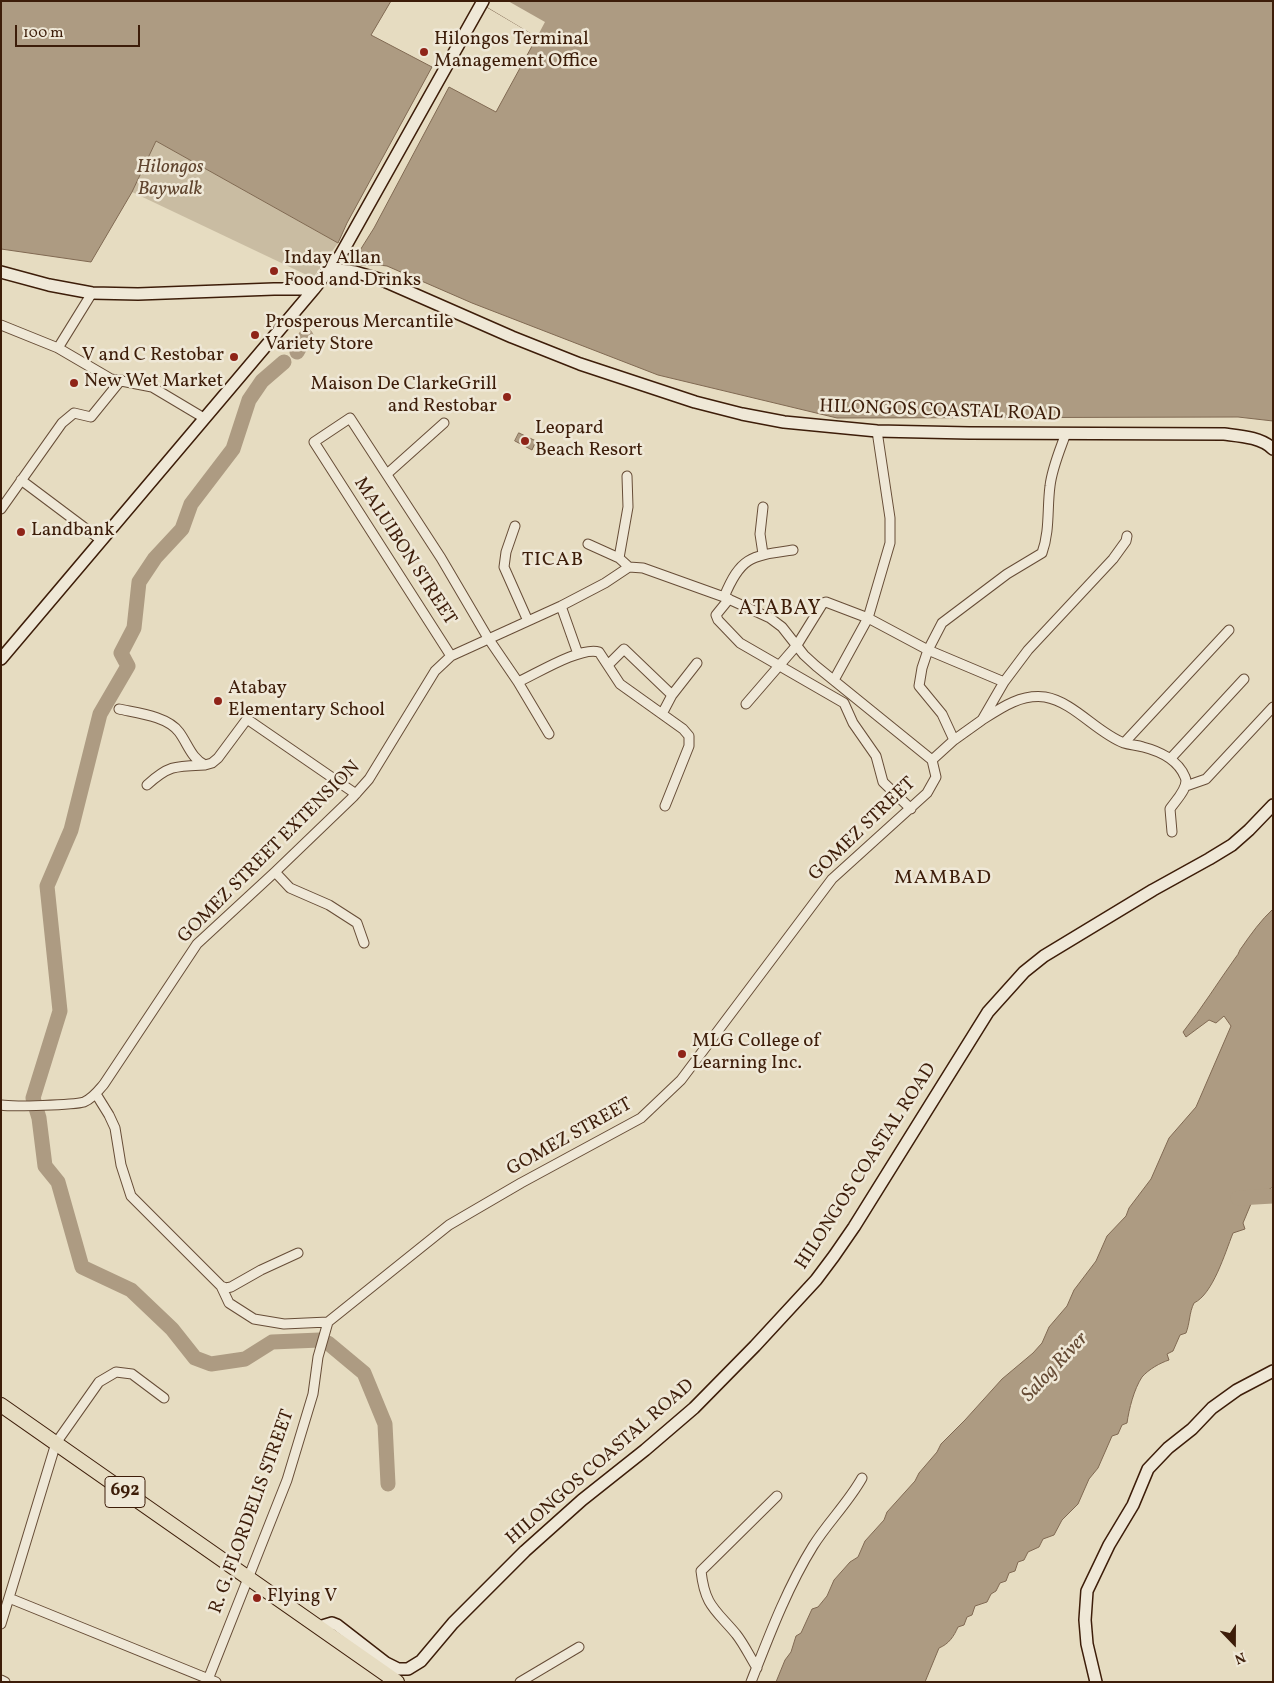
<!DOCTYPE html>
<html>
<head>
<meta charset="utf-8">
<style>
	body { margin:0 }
	#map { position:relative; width:1274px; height:1683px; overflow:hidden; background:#e6dcc1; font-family:Vollkorn,serif }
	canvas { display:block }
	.frame { position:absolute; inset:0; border:2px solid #3d1d09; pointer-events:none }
	.north { position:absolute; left:1209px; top:1618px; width:50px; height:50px; -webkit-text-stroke:4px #efe8d7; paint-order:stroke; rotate:158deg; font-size:14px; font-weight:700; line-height:20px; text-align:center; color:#3d1d09 }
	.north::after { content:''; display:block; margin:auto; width:18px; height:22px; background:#3d1d09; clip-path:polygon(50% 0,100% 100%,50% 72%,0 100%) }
	.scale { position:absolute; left:15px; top:25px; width:125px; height:22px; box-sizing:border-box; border:2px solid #3d1d09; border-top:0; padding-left:6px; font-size:15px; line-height:18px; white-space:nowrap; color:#3d1d09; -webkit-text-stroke:4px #efe8d7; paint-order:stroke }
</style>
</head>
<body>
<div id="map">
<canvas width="1274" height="1683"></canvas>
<div class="frame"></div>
<div class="north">N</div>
<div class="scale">100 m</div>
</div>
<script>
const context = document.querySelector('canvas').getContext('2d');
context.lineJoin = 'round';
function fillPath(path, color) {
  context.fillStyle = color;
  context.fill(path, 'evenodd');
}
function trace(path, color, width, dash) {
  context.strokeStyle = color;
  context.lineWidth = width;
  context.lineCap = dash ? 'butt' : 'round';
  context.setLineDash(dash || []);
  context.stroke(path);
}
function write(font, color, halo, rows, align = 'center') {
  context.font = font + ' Vollkorn,serif';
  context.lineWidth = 5;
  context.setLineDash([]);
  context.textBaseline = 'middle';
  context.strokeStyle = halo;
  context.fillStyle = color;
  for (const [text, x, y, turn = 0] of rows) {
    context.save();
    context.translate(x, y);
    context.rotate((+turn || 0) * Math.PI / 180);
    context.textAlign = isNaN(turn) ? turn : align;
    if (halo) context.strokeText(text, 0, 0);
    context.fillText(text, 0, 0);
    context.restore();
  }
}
fillPath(new Path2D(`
	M156,141L338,243L313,278L132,192Z`), '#c9bca2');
const water = new Path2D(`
	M1,1H391L371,35L432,67L347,223L338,243L156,141L132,192L91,262L1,249Z
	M477,1H1273V421L1238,417L837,418L658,375L472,303L387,266C375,264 364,267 352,263L374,228L449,87L496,112L537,37Z
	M519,433L536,441L532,450L515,441Z
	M1273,909V1187L1253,1199L1243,1223L1245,1229L1233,1233C1225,1253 1213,1294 1194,1303C1189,1313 1190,1323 1186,1333L1180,1335L1173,1351L1167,1354L1169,1360C1160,1363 1149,1369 1142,1377C1134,1389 1129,1409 1127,1423L1122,1425L1118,1434L1112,1436L1098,1468L1089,1479L1078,1504L1062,1520L1054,1535L1043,1539L1039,1547L1028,1552L1024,1560L1018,1562L1015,1571L1009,1573L1006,1581L1000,1583L996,1591L991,1594L987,1602L975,1606L972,1615L967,1617L964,1625L958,1627C954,1636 949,1644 939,1648L925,1682H776L785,1660L791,1652L796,1636L801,1633L812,1609L818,1607L827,1596L834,1580L850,1562L858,1557L865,1541L884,1520L887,1512L915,1481L919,1473L937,1452L941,1444L965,1420L1002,1379L1033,1353L1042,1343L1049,1327L1067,1306L1074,1290L1096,1261L1107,1236L1126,1216L1129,1208L1151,1179L1169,1138L1196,1107L1231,1026L1224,1016L1216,1023L1209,1020L1186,1037L1183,1032C1202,1008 1218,982 1236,957C1239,954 1239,950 1242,947C1251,934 1261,920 1273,909Z`);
fillPath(water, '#ad9b82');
trace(water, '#806952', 1);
fillPath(new Path2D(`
	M477,1H508L545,22L537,37Z`), '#e6dcc1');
trace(new Path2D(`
	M297,352L306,336
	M284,362L262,381L249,400L233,449L191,504L182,529L155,558L139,582L134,628L121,653L128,666L100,714L71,830L47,886L60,1011L33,1098L39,1118L45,1166L58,1182L82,1267L131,1290L172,1329L195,1358L211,1364L245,1359L272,1342L320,1340
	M1238,1198L1273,1196
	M328,1343L364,1373L385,1424L388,1484`), '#ad9b82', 15);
const street = new Path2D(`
	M1,325L58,348L111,379L152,387L204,418
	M58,348L92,293
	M387,474L444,423
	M627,476L628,507L619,558L629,567
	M21,480L101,540
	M1,509L62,423L74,413L91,417L121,380
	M515,526L506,552L504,567L528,621
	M588,544L619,558
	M763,554L760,534L763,507
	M724,597C741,556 751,556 793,550
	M729,599L716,615L718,620L740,643L844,703L853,723L876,756L883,782L911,809
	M561,606L578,654
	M451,656L314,442L350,418L441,558L488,638L518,682L549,734
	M608,665L624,649L672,695L662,714
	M834,680L868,618L928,650L1004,682
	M518,682C536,674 581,646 599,652L620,684L683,729L689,736V746L665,806
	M672,695L697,663
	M746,704L797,645L823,603L826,602L868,618L890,543V518L877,431
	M119,709C137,713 167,716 179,732C188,744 191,758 205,765L212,763L218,758L247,719L356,794
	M982,720C1002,707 1021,694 1045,697C1074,702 1097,733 1124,743C1130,745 1137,745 1143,747C1159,751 1178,760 1185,777C1190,787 1175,801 1170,809L1172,832
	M954,740L942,714L919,686L922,668L928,650L942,623L1007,574L1042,553C1050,531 1047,508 1050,486C1052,468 1060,450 1066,433
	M1124,743L1229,630
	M1171,758L1244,679
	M932,760L954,740L982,720L1004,682L1028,650L1113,559L1126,541L1127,536
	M147,785C169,765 176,766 205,765
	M1186,786L1206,779L1273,707
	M275,872L290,888L329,905L357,923L364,943
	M96,1094L109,1115L115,1128L121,1165L131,1196L221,1286L226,1288L231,1287L261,1270L298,1253
	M1,1105C12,1107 74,1105 84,1102C93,1098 98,1091 104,1084L197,944L275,872L353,797L369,779L435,671L451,656L561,606L605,583L629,567L643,568L724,597L770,618L782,627L804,655L816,666L932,760
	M221,1286L229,1303L254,1319L284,1324L328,1322
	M328,1322L449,1225L521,1183L641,1118L681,1080L832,879L927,793L936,777L932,760
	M9,1598L216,1682
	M1,1624L56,1443L99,1382L116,1372L132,1374L164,1398
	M757,1668C750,1657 744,1644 736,1634C715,1609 705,1606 701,1571L777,1496
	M1,1680L5,1682
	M207,1682L287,1480L313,1394L318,1357L328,1322
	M520,1682L579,1647
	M751,1682C769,1636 787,1588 813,1546C828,1522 848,1503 862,1478`);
const secondary = new Path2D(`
	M330,269L355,272L382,280L512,337L580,364L695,402L742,414L784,422L877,431L969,433L1224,434C1240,436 1261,437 1273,449
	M1,272L49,285L92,293L138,294L274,289H314
	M1,659L314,289L340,256L483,1
	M319,1627L332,1623L337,1625L386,1663L398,1669H408L421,1661L453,1623L525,1551L582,1500L645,1450L694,1408L755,1346L816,1280L834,1256L854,1227L988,1012L1024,972L1044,956L1153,890L1209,859L1232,845L1249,830L1273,805
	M1096,1682L1087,1644L1085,1620L1087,1591L1109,1545L1133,1505L1148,1469L1168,1448L1192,1429L1212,1408L1237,1390L1273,1371`);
const primary = new Path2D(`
	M1,1405L397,1682`);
trace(street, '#674d37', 11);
trace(secondary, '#3d1d09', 14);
trace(primary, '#3d1d09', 16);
trace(street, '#efe8d7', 9);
trace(secondary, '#efe8d7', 11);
trace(primary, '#e6dcc1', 14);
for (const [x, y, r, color] of [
	[424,52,5,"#8f2418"],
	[274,271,5,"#8f2418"],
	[255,335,5,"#8f2418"],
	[234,357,5,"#8f2418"],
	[74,383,5,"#8f2418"],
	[507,397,5,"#8f2418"],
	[525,441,5,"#8f2418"],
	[21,532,5,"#8f2418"],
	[218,701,5,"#8f2418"],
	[682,1054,5,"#8f2418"],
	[257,1598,5,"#8f2418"]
]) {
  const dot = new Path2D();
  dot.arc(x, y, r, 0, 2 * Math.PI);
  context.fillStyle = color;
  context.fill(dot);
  trace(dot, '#efe8d7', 2);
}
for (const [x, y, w] of [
	[125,1492,40]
]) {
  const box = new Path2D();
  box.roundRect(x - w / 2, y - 15.5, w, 31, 4);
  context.fillStyle = '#efe8d7';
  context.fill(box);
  trace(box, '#3d1d09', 1);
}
write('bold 18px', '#3d1d09', null, [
	["692",125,1492]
]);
write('19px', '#3d1d09', '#efe8d7', [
	["Hilongos Terminal",434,41],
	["Management Office",434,63],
	["Inday Allan",284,260],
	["Food and Drinks",284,282],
	["Prosperous Mercantile",265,324],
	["Variety Store",265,346],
	["V and C Restobar",224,357,"right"],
	["New Wet Market",84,383],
	["Maison De ClarkeGrill",497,386,"right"],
	["and Restobar",497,408,"right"],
	["Leopard",535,430],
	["Beach Resort",535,452],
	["Landbank",31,532],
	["Atabay",228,690],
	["Elementary School",228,712],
	["MLG College of",692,1043],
	["Learning Inc.",692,1065],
	["Flying V",267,1598]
], 'left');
write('italic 19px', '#60452f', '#efe8d7', [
	["Hilongos",170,169],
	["Baywalk",170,191]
]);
write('19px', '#3d1d09', '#efe8d7', [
	["HILONGOS COASTAL ROAD",940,412,2],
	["MALUIBON STREET",404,552,57],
	["GOMEZ STREET",863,830,-44],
	["GOMEZ STREET EXTENSION",270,853,-45],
	["GOMEZ STREET",570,1138,-29],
	["HILONGOS COASTAL ROAD",867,1167,-57],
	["HILONGOS COASTAL ROAD",601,1463,-41],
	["R. G. FLORDELIS STREET",253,1512,-70]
]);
context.letterSpacing = '1px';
write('20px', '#3d1d09', '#efe8d7', [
	["TICAB",553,561],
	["MAMBAD",943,879]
]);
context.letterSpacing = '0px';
write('italic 20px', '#644933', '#efe8d7', [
	["Salog River",1056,1368,-47]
]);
context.letterSpacing = '1px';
write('21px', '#3d1d09', '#efe8d7', [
	["ATABAY",780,610]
]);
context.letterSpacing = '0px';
</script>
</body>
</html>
